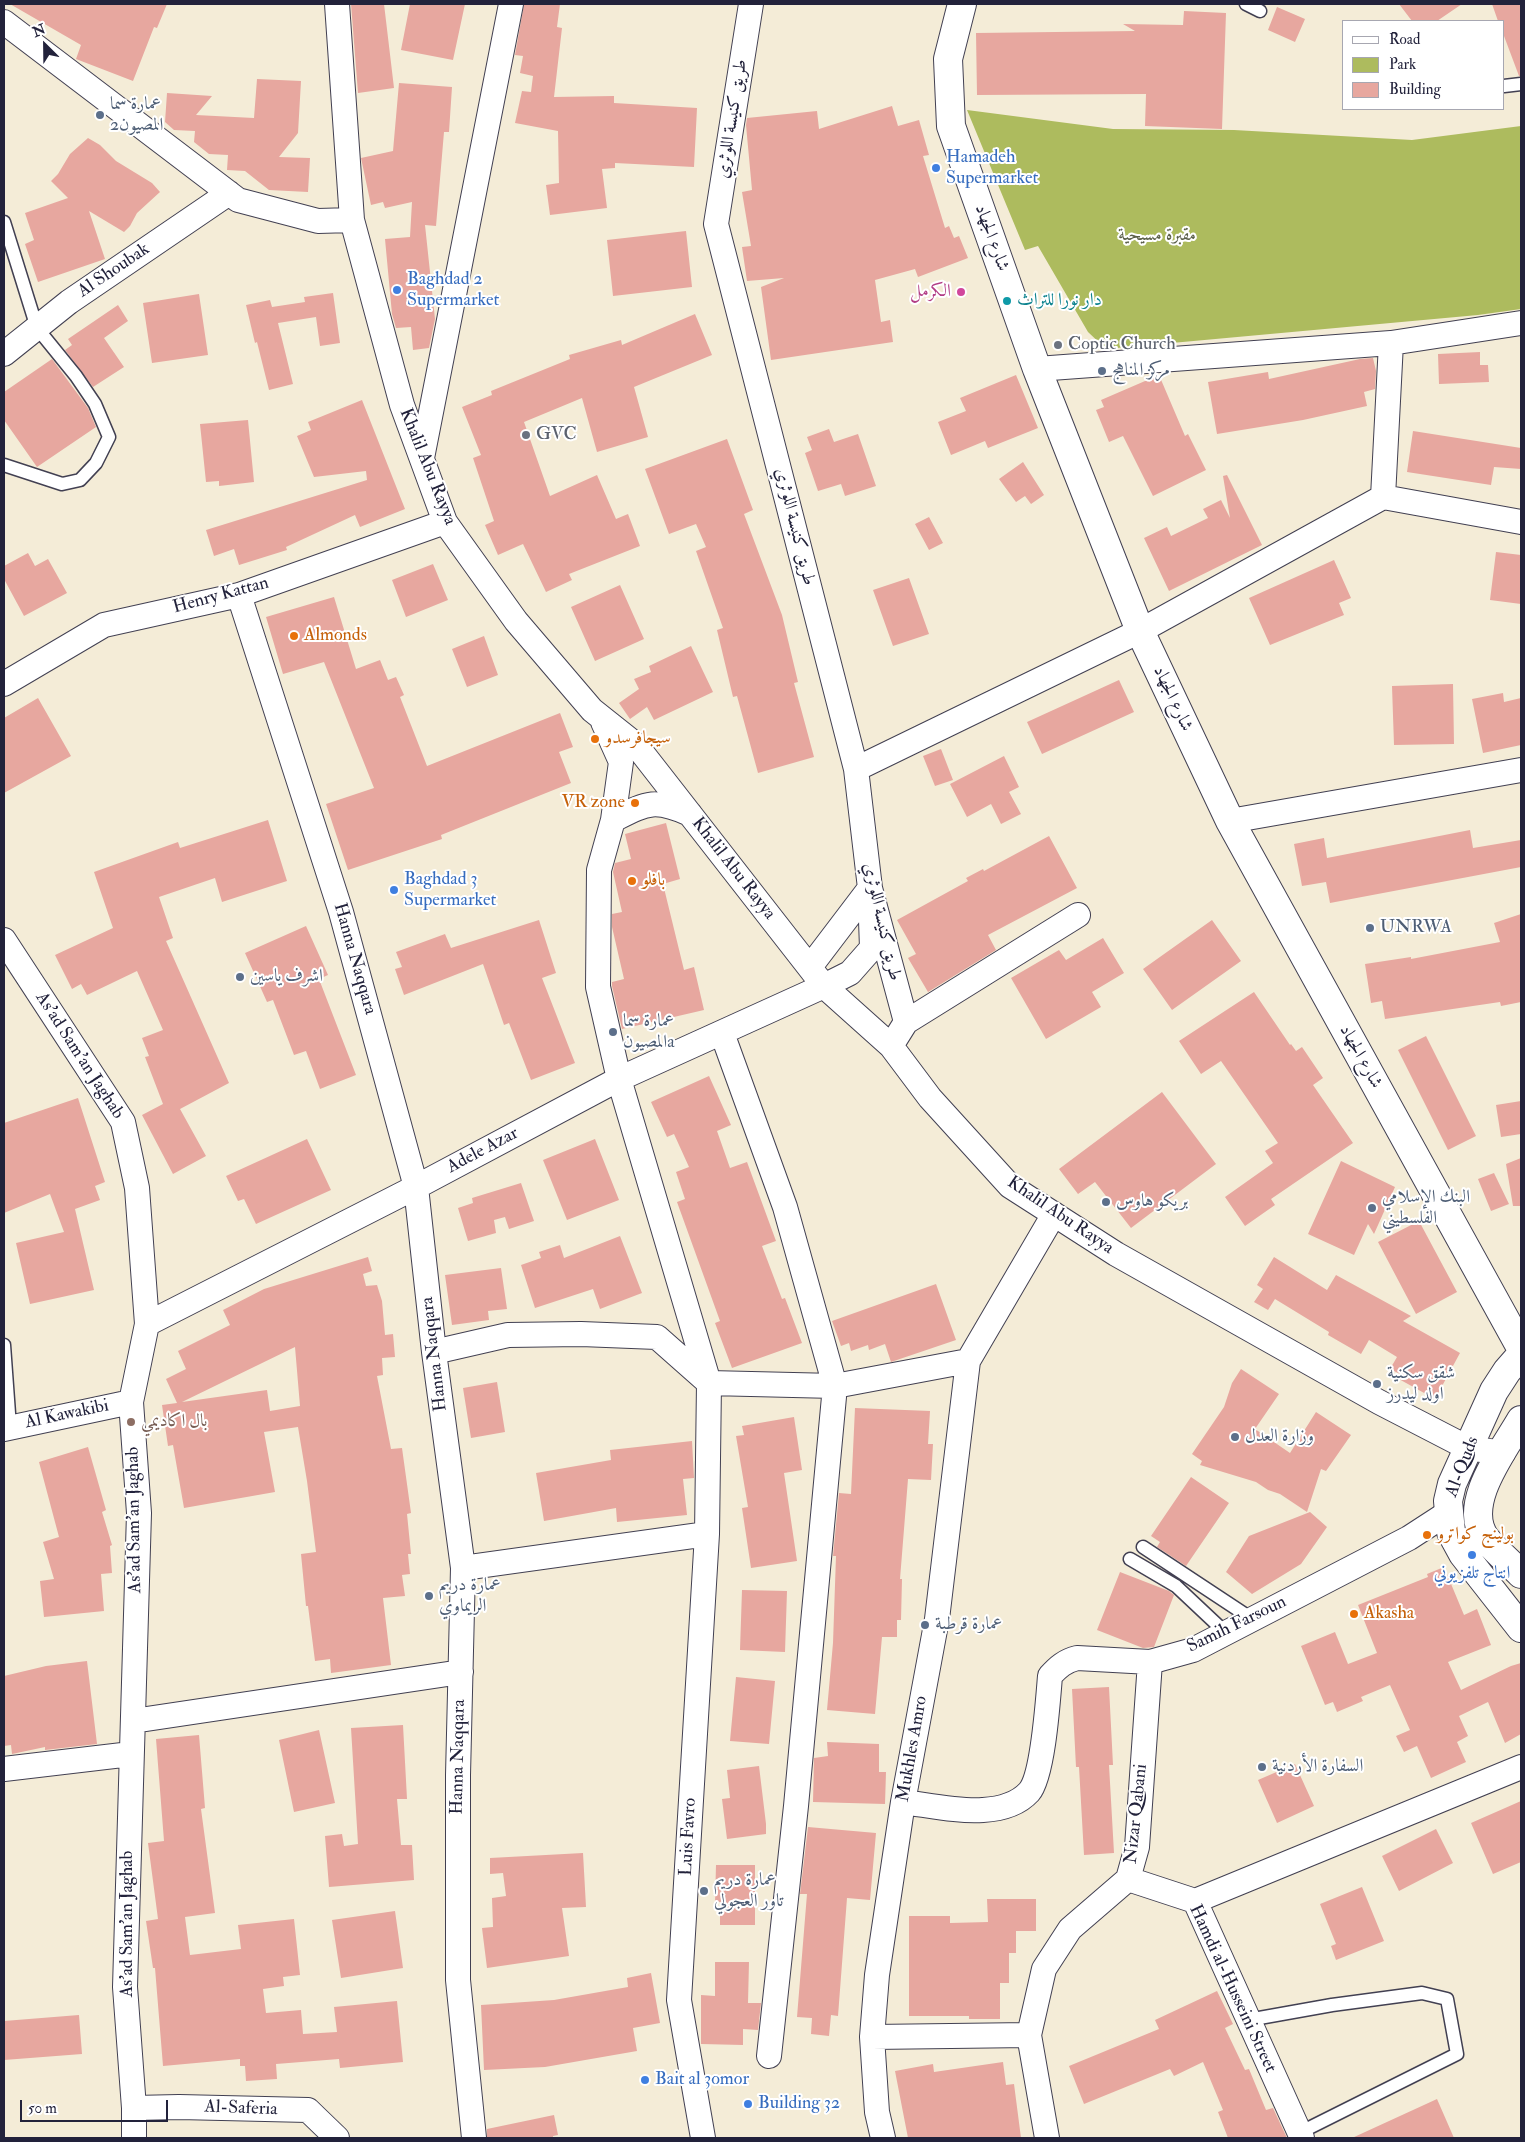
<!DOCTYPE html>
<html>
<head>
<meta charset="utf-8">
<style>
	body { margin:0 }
	#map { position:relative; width:1525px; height:2142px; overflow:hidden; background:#f4ecd7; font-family:"IM FELL Double Pica",serif }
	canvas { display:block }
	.frame { position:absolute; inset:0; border:5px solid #22223b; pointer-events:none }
	.legend { position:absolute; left:1342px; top:20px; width:162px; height:90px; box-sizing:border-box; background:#fff; border:1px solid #a7a7b1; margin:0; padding:6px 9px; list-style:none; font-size:15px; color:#22223b }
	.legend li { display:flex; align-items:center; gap:10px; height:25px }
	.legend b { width:25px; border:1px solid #a7a7b1 }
	.north { position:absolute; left:20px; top:20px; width:50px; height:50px; -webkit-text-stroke:4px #fff; paint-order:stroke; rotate:337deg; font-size:14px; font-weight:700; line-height:20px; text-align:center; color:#22223b }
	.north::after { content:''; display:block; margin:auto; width:18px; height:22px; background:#22223b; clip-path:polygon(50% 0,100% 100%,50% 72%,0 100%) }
	.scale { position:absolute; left:20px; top:2100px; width:148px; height:22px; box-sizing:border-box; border:2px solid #22223b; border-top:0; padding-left:6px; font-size:15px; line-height:18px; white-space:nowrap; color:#22223b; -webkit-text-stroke:4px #fff; paint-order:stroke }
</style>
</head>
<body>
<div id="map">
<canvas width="1525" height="2142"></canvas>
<div class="frame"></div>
<ul class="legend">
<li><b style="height:6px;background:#fff"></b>Road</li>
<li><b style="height:14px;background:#adbb5e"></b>Park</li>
<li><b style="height:14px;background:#e7a79f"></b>Building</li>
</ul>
<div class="north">N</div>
<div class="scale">50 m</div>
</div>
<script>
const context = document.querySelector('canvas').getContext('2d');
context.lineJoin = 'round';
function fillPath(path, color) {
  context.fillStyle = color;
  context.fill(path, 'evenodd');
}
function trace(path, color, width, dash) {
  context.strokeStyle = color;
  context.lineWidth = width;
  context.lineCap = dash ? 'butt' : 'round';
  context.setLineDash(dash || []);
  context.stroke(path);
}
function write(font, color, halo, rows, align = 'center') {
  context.font = font + ' "IM FELL Double Pica",Amiri,serif';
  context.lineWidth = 4;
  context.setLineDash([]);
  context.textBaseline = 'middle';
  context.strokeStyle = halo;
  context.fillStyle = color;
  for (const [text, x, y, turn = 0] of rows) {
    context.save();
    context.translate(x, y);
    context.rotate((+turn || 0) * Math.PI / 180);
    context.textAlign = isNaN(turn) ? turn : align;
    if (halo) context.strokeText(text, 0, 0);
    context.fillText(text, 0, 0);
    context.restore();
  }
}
fillPath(new Path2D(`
	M967,110L1113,129L1234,130L1412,140L1521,126V309L1478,315L1106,349L1088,332L1038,246L1025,250Z`), '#adbb5e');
fillPath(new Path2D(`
	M10,4H167L157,28L154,27L133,81L76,59L81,45Z
	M351,4H384L394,88L358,93Z
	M410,4H465L453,60L401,50Z
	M524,4H560L557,27L562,28L554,97L614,96V103L697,108L694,167L615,163V168L602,169L607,208L550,215L546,185L559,183L558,131L515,123L522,91L531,92L533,76L520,73L523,56L515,55Z
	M1399,4H1462L1437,21H1412Z
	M1492,4H1521V76H1519L1504,36V21H1498Z
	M1277,7L1305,19L1295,42L1268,30Z
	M1184,11L1226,13L1222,129L1145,126L1146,94L977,95L976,33L1135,31L1123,24L1183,25Z
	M257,79L301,81L298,133L279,157L310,158L308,192L269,190L245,171L227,170L228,155L209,154L194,142L195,131L174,130L165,122L167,93L212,96L196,115L254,118Z
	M399,83L452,87L449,132H444L436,226L425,225L435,319L429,348L413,350L411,327L396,328L392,314L385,239L410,237L412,202L385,208L383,202L371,205L361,158L393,151Z
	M892,106L898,126L919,120L929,155L923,156L945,228L949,226L954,238L959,236L968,258L918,277L915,269L875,280L881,322L890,320L893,342L771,360L761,287L784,278L747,281L742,247L751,246L742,192L752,190L746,125L747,118L817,111L819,129Z
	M88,138L100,145L116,161L152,183L160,192L137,213L130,226L124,232L89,211L105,259L38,282L25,244L34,240L25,213L68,198L51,181L58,174L70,154Z
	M686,231L692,287L613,296L607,240Z
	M333,293L340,343L320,346L316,317L278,323L293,384L269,390L257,342L255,343L246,305L270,300L272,307L305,302L304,297Z
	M199,294L208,355L152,363L143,303Z
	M118,305L128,321L104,338L124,367L93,387L65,350L72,345L68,339Z
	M695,314L712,355L634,387L648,437L597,452L582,398L524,422L550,496L597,475L616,519L628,514L640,546L569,574L572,580L546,592L523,544L498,555L485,525L494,521L473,458L481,455L462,407L492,395L491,391L570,359L569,355L621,340L622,345Z
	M1480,352V365H1488L1489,382L1439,384L1438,354Z
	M1373,358L1376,371L1375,389L1364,392L1367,406L1303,420L1217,434L1208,382L1268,372L1269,379L1360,359Z
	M52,359L88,408L96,427L37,467L4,420V392Z
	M1016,375L1038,428L988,448L985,441L951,455L938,422L966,411L960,398Z
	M1159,375L1185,436L1188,434L1206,470L1153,496L1123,436L1109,442L1096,410L1104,407L1101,400Z
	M362,400L405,509L360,527L355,515L286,547L287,550L239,565L234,549L214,556L206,530L367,480L366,471L314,477L297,436L311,430L308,422Z
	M248,420L254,482L219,486V481L206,482L200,424Z
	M829,429L834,442L858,434L876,486L845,496L841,484L818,491L805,453L812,450L807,437Z
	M1413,431L1521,448V469L1494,467L1491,485L1407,472Z
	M727,439L753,510L744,514L782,615L798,682L794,683L814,757L758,773L737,696L733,697L717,630L723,628L696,551L706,547L696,524L669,534L645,469Z
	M1023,462L1044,495L1031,504L1025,496L1016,502L999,479Z
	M1227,475L1262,545L1169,591L1144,538L1167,527L1171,536L1208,518L1203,509L1221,500L1230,518L1223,476Z
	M929,517L943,543L929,550L915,524Z
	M1496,552L1521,555V604L1490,600Z
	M28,553L35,566L48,559L67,593L24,616L4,579V566Z
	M1334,560L1351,598L1339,603L1344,615L1270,645L1249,598Z
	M433,564L448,600L406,617L392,580Z
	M909,578L929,634L893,646L873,590Z
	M620,585L644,639L595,661L571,607Z
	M334,597L356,669L380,660L388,680L396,677L404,695L400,697L427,766L560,713L573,747L559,752L571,783L441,835L442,839L348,870L326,804L374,788L324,662L283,674L266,617Z
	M484,636L498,675L467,687L452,649Z
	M691,646L713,692L654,720L647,707L630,719L619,703L639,689L634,679L651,672L649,666Z
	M1119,680L1134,712L1042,754L1027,722Z
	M1453,684L1454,744L1394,745L1392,686Z
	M1503,693L1504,702L1521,698V745L1483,753L1472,699Z
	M38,698L71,756L4,793V718Z
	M941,749L953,780L935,786L923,756Z
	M1004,756L1019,787L1009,792L1021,814L1001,824L991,804L967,817L950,784Z
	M268,820L287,881L222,902L215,878L159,897L173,938L166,941L229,1083L180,1109L206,1156L173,1174L142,1115L163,1104L145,1057L149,1056L142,1038L163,1030L137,971L87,995L81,984L72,989L55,955L113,928L94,872L178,842L180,848Z
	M666,823L680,879L663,884L684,970L694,967L704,1010L622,1029L612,986V982L624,979L612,927V914L622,912L613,872L615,863L631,859L625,834Z
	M1470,830L1473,848L1521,840V867L1330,903L1326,882L1302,886L1294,844L1324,838L1327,858Z
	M1049,836L1077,888L988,935L996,950L928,992L908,958L916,954L897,920L968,881L966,878L983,869L984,871Z
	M1521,914V1002L1501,1006L1500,1002L1385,1019L1382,1001L1371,1003L1365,964L1411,957V959L1500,942L1494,923Z
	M539,920L556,973L542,978L575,1063L531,1080L509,1023L504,1025L483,964L404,995L395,969L402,967L396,952L445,934L451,948Z
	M1212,920L1241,961L1172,1010L1143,969Z
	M306,926L328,975L319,979L356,1075L320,1089L306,1051L294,1055L273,1000L267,1002L245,953Z
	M1103,938L1124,973L1092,992L1101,1007L1046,1039L1011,978L1059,950L1066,960Z
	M1254,992L1290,1045L1291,1044L1296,1051L1302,1047L1323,1078L1313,1085L1353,1143L1271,1199L1275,1205L1245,1226L1225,1197L1273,1163L1265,1151L1278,1143L1221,1061L1201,1074L1179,1041Z
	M1426,1036L1476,1136L1448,1150L1398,1050Z
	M709,1076L731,1125L717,1131L730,1168L747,1162L776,1241L762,1246L782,1299L785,1298L802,1343L732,1368L715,1323L720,1321L677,1202L685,1199L676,1172L689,1167L674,1134L667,1137L651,1102Z
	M1162,1092L1216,1164L1131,1228L1095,1182L1078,1194L1059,1169Z
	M78,1098L105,1182L95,1186L100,1200L75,1209L94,1290L30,1304L16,1243L64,1232L50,1194L4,1213V1123Z
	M1521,1101V1134L1501,1137L1496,1105Z
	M307,1139L331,1190L256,1224L244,1199L238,1201L226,1176Z
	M595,1139L619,1200L567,1220L543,1160Z
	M1521,1158V1206H1513L1506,1164Z
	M1341,1161L1395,1187L1374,1234L1368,1224L1354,1255L1308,1234Z
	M1494,1173L1509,1204L1491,1211L1478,1179Z
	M521,1183L534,1221L509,1229L505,1217L494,1220L496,1233L468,1241L458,1208L473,1203L472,1198Z
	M1419,1221L1457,1292L1416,1314L1378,1242Z
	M620,1236L642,1293L600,1309L593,1289L535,1308L521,1265L541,1258L539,1252L560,1245L564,1258Z
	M368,1257L372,1271L363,1274L366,1286L377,1285L382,1301L385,1335L393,1334L395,1357L382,1358L383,1375L377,1376L391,1449L402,1448L411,1513L407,1514L411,1554H408L410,1574L402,1575L405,1596L383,1598L391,1665L331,1673L330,1659L315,1661L308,1606H306L301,1554L316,1552L307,1481L298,1427L264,1432L275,1492L184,1508L173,1445L168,1446L162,1405L177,1403L166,1379L186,1369L178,1351L230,1325L223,1310L264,1289ZM295,1347L300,1406L270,1411L267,1390L182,1402Z
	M1274,1257L1327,1290L1336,1275L1411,1316L1403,1321L1460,1353L1435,1399L1397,1378L1400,1374L1390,1369L1397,1357L1369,1340L1361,1354L1328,1335L1329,1332L1275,1299L1268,1310L1254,1302L1263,1289L1257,1285Z
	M501,1268L507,1309L488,1311L489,1320L452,1325L445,1275Z
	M936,1284L956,1340L891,1362L885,1344L869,1350L868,1345L851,1351L849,1343L841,1346L832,1321Z
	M1241,1369L1279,1394L1255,1429L1290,1453L1316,1412L1351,1435L1326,1471L1321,1469L1307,1512L1280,1494L1268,1490L1256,1482L1200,1465L1202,1461L1192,1454L1224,1407L1232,1383Z
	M497,1382L505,1432L471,1438L463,1388Z
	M855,1408L930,1411L928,1444H933L931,1480L908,1479L900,1579H902L901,1620H897V1637H882L875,1714L827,1710L833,1643L836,1556H833L839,1493L851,1494Z
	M794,1417L802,1470L784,1473L797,1561L751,1568L742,1508L748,1507L736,1436L744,1435L742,1426Z
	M692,1441L694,1478L683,1479L687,1515L617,1522L616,1508L544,1521L536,1473L611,1460L610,1450Z
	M88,1447L106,1510L102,1512L112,1545L110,1546L112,1573L101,1574L104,1611L44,1617L40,1581L54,1579L43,1542L59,1537L39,1462Z
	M1191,1477L1229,1503L1186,1566L1157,1547L1160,1542L1151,1536Z
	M1310,1512L1327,1527L1301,1564L1252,1594L1226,1572L1249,1536Z
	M1444,1567L1464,1615L1477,1609L1491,1645L1448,1662L1461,1690L1511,1666L1521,1663V1734L1505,1743L1488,1702L1459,1716L1468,1736L1457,1742L1466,1762L1431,1778L1417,1746L1404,1752L1396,1736L1410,1730L1390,1685L1361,1697L1363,1701L1337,1712L1333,1702L1325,1705L1301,1646L1335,1632L1348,1664L1377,1653L1358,1605L1428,1577L1427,1574Z
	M1120,1572L1169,1591L1174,1595L1154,1647L1143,1648L1097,1630Z
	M742,1590L787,1591L785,1652L740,1650Z
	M87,1661L97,1744L45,1750V1747L12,1754L11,1745L4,1746V1676L46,1666Z
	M736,1677L775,1681L769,1744L730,1741Z
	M1109,1687L1113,1765H1109L1114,1853L1084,1855L1079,1767H1076L1072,1689Z
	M403,1725L407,1799H397L401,1845H412L414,1880L329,1887L325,1836L342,1834L344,1846L358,1844L351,1728Z
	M319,1730L335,1803L294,1812L279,1740Z
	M199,1735L205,1808L201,1809L215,1913L185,1917L190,1955L241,1949L238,1925L294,1919L300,1975L283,1977L284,1986L263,1989L266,2013L301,2010L303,2034L337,2032L334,2007L397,2001L403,2062L340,2068L339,2059L276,2064L277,2079L246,2081L245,2066H240V2059L163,2066L155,1968H153L146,1921L158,1919L148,1843L164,1841L156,1739Z
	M827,1742L879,1744V1772H886L885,1804L813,1802L814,1758L828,1756Z
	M1295,1764L1314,1806L1277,1823L1258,1780Z
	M759,1766L766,1824V1834L727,1839L722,1799L730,1798L727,1770Z
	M1521,1801V1862L1493,1874L1471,1823Z
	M808,1827L876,1833L870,1900L847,1898L838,2016L831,2015L829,2036L811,2034L812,2018L797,2017L807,1894H800Z
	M1436,1829L1453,1863L1399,1891L1382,1856Z
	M583,1853L586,1907L562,1908L569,1956L487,1968L482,1928L493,1927L492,1898L506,1896L503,1873L490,1874V1858Z
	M716,1865H755V1925H720V1902H715Z
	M1362,1887L1384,1941L1336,1960L1331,1946L1336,1944L1320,1904Z
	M987,1899H1036V1931H1016V1953H1009V1983H1000V2019H969V2016H909V1916H950V1923L988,1922Z
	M395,1911L403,1968L341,1978L332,1920Z
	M715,1962H749L748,2003H761L758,2030L743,2029V2045L701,2044V1995L715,1996Z
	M651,1973L660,2023L633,2028L637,2051L545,2067L484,2070L481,2005L554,2000L628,1987L627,1978Z
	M1217,1991L1233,2024L1225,2028L1245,2070L1249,2069L1266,2110L1273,2108L1287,2138H1228L1218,2112L1223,2110L1203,2062L1174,2076L1170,2069L1084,2104L1069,2066L1159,2029L1155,2020Z
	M79,2015L82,2054L4,2060V2021Z
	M1003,2062L1006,2085L1014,2084L1021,2138H908L895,2071L933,2064L934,2072Z
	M1437,2099L1454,2138H1352Z
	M554,2115L558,2135L553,2136V2138H487V2129Z`), '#e7a79f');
const service = new Path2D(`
	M1246,4L1260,11
	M1504,86L1521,84
	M4,222L37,328L76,376L95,404L109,437L96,463L80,480L62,484L4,465
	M4,1345L10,1427
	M1143,1547L1252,1619
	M1130,1559L1176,1586L1226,1633
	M1248,2020L1332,2005L1422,1993L1447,1999L1457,2054L1299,2133`);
const minor = new Path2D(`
	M337,4L352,220L402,405L445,522L516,621L592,710L636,745L824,986L891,1046L930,1098L1010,1186L1116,1254L1379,1402L1468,1448L1503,1453
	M751,4L716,224L856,769L870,888L906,1022L891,1046
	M4,22L238,200L318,221L352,220
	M1391,343L1521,323
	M4,354L69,302L229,193
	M1037,369L1391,343L1383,497
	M422,458L511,4
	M239,595L341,912L416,1187L434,1352L463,1568L458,1775V1980L474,2138
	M4,684L104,625L239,595L445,522
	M856,769L1140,631L1383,497L1521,522
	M613,820C647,803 654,798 690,814
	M1230,821L1521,770
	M4,940L123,1122L137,1188L147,1324L131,1402L139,1513L125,1987L134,2108V2138
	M810,967L870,888
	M906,1022L1078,915
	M722,1033L785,1207L835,1386L796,1806L769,2056
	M147,1324L416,1187L619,1079L824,986L850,973L872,948L871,920
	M434,1352L508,1335L581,1334L657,1337L709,1383L835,1386L968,1361
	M4,1429L131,1402
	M463,1568L707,1534L709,1383L619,1079L598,987L599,870L613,820L621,762L603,722
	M133,1721L461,1672
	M4,1769L131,1754
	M903,1802C927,1805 960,1812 983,1810C1000,1809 1017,1805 1029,1792C1043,1776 1048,1700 1050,1676C1058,1667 1065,1661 1077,1658L1150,1662L1193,1650L1409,1538L1449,1512
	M1128,1879L1195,1901L1302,2138
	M1195,1901L1521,1767
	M872,2037L1029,2035
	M134,2108L179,2107L308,2110L337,2138
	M703,2138L679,2000L707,1534
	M883,2138L877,2112L872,2037L877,1975L903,1802L937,1619L968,1361L1054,1214
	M1047,2138L1029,2035L1044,1969L1070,1929L1128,1879L1137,1847L1150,1662`);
const tertiary = new Path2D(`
	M962,4L948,59L951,126L1037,369L1140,631L1230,821L1521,1348
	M1521,1355L1507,1371L1494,1391L1452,1484L1448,1501L1451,1532L1463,1554L1521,1628
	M1521,1420C1504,1450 1460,1505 1486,1539C1496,1551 1510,1563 1521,1574`);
trace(service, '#424052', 15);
trace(minor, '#424052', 26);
trace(tertiary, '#424052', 30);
trace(service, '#fff', 12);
trace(minor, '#fff', 24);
trace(tertiary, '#fff', 28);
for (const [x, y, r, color] of [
	[100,115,5,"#5c6f8a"],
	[936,168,5,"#3f7fe0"],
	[397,290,5,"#3f7fe0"],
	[961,292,5,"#d1479c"],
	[1007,301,5,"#0f9aa8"],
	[1058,345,5,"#6b7280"],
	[1102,371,5,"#5c6f8a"],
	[526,435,5,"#6b7280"],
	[294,636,5,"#e8710a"],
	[595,739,5,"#e8710a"],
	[635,803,5,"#e8710a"],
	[632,881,5,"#e8710a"],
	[394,890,5,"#3f7fe0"],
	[1370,928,5,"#5c6f8a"],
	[240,977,5,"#5c6f8a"],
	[613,1032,5,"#5c6f8a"],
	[1106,1202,5,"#5c6f8a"],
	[1372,1208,5,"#5c6f8a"],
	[1377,1384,5,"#5c6f8a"],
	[131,1422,5,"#8d6e63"],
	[1235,1437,5,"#5c6f8a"],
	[1427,1535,5,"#e8710a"],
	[1472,1555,5,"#3f7fe0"],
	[429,1596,5,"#5c6f8a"],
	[1354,1614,5,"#e8710a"],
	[925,1625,5,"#5c6f8a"],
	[1262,1767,5,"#5c6f8a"],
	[704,1891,5,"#5c6f8a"],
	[645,2080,5,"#3f7fe0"],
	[748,2104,5,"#3f7fe0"]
]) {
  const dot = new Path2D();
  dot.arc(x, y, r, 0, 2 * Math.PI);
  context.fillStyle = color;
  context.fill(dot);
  trace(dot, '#fff', 2);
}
write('18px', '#4e5e75', '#fff', [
	["عمارة سما",110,105],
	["المصيون2",110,126],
	["مركز المناهج",1112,371],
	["UNRWA",1380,928],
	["اشرف ياسين",250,977],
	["عمارة سما",623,1022],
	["المصيونa",623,1043],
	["البنك الإسلامي",1382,1198],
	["الفلسطيني",1382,1219],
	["بريكو هاوس",1116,1202],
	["شقق سكنية",1387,1374],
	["اولد ليدرز",1387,1395],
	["وزارة العدل",1245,1437],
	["عمارة دريم",439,1586],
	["الريماوي",439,1607],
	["عمارة قرطبة",935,1625],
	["السفارة الأردنية",1272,1767],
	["عمارة دريم",714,1881],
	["تاور العجولي",714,1902]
], 'left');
write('18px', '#22223b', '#fff', [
	["طريق كنيسة اللوثري",733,119,-81],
	["شارع الجهاد",991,238,70],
	["Al Shoubak",114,271,-34],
	["Khalil Abu Rayya",427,467,68],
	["طريق كنيسة اللوثري",794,527,76],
	["Henry Kattan",221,596,-15],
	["شارع الجهاد",1172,699,65],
	["Khalil Abu Rayya",733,869,52],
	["طريق كنيسة اللوثري",881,922,77],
	["Hanna Naqqara",354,959,74],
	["As'ad Sam'an Jaghab",79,1056,57],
	["شارع الجهاد",1360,1057,61],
	["Adele Azar",483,1151,-28],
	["Khalil Abu Rayya",1060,1216,34],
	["Hanna Naqqara",435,1354,-97],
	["Al Kawakibi",67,1415,-12],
	["Al-Quds",1463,1467,-69],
	["As'ad Sam'an Jaghab",135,1520,-91],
	["Samih Farsoun",1237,1625,-26],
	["Mukhles Amro",913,1749,-80],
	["Hanna Naqqara",459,1757,-89],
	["Nizar Qabani",1137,1814,-84],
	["Luis Favro",689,1837,-87],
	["As'ad Sam'an Jaghab",128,1924,-90],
	["Hamdi al-Husseini Street",1232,1989,65],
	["Al-Saferia",241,2109,2]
]);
write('18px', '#366cbe', '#fff', [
	["Hamadeh",946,158],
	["Supermarket",946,179],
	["Baghdad 2",407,280],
	["Supermarket",407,301],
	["Baghdad 3",404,880],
	["Supermarket",404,901],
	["انتاج تلفزيوني",1472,1574,"center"],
	["Bait al 3omor",655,2080],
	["Building 32",758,2104]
], 'left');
write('18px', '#5a5f49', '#fff', [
	["مقبرة مسيحية",1157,236]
]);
write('18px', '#b23c85', '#fff', [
	["الكرمل",951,292]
], 'right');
write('18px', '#0d838f', '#fff', [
	["دار نورا للتراث",1017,301]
], 'left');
write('18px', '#5b616d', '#fff', [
	["Coptic Church",1068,345],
	["GVC",536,435]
], 'left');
write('18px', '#c56008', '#fff', [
	["Almonds",304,636],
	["سيجافرسدو",605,739],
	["VR zone",625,803,"right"],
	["بافلو",642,881],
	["بولينج كواترو",1437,1535],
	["Akasha",1364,1614]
], 'left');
write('18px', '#785e54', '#fff', [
	["بال اكاديمي",141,1422]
], 'left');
</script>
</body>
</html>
